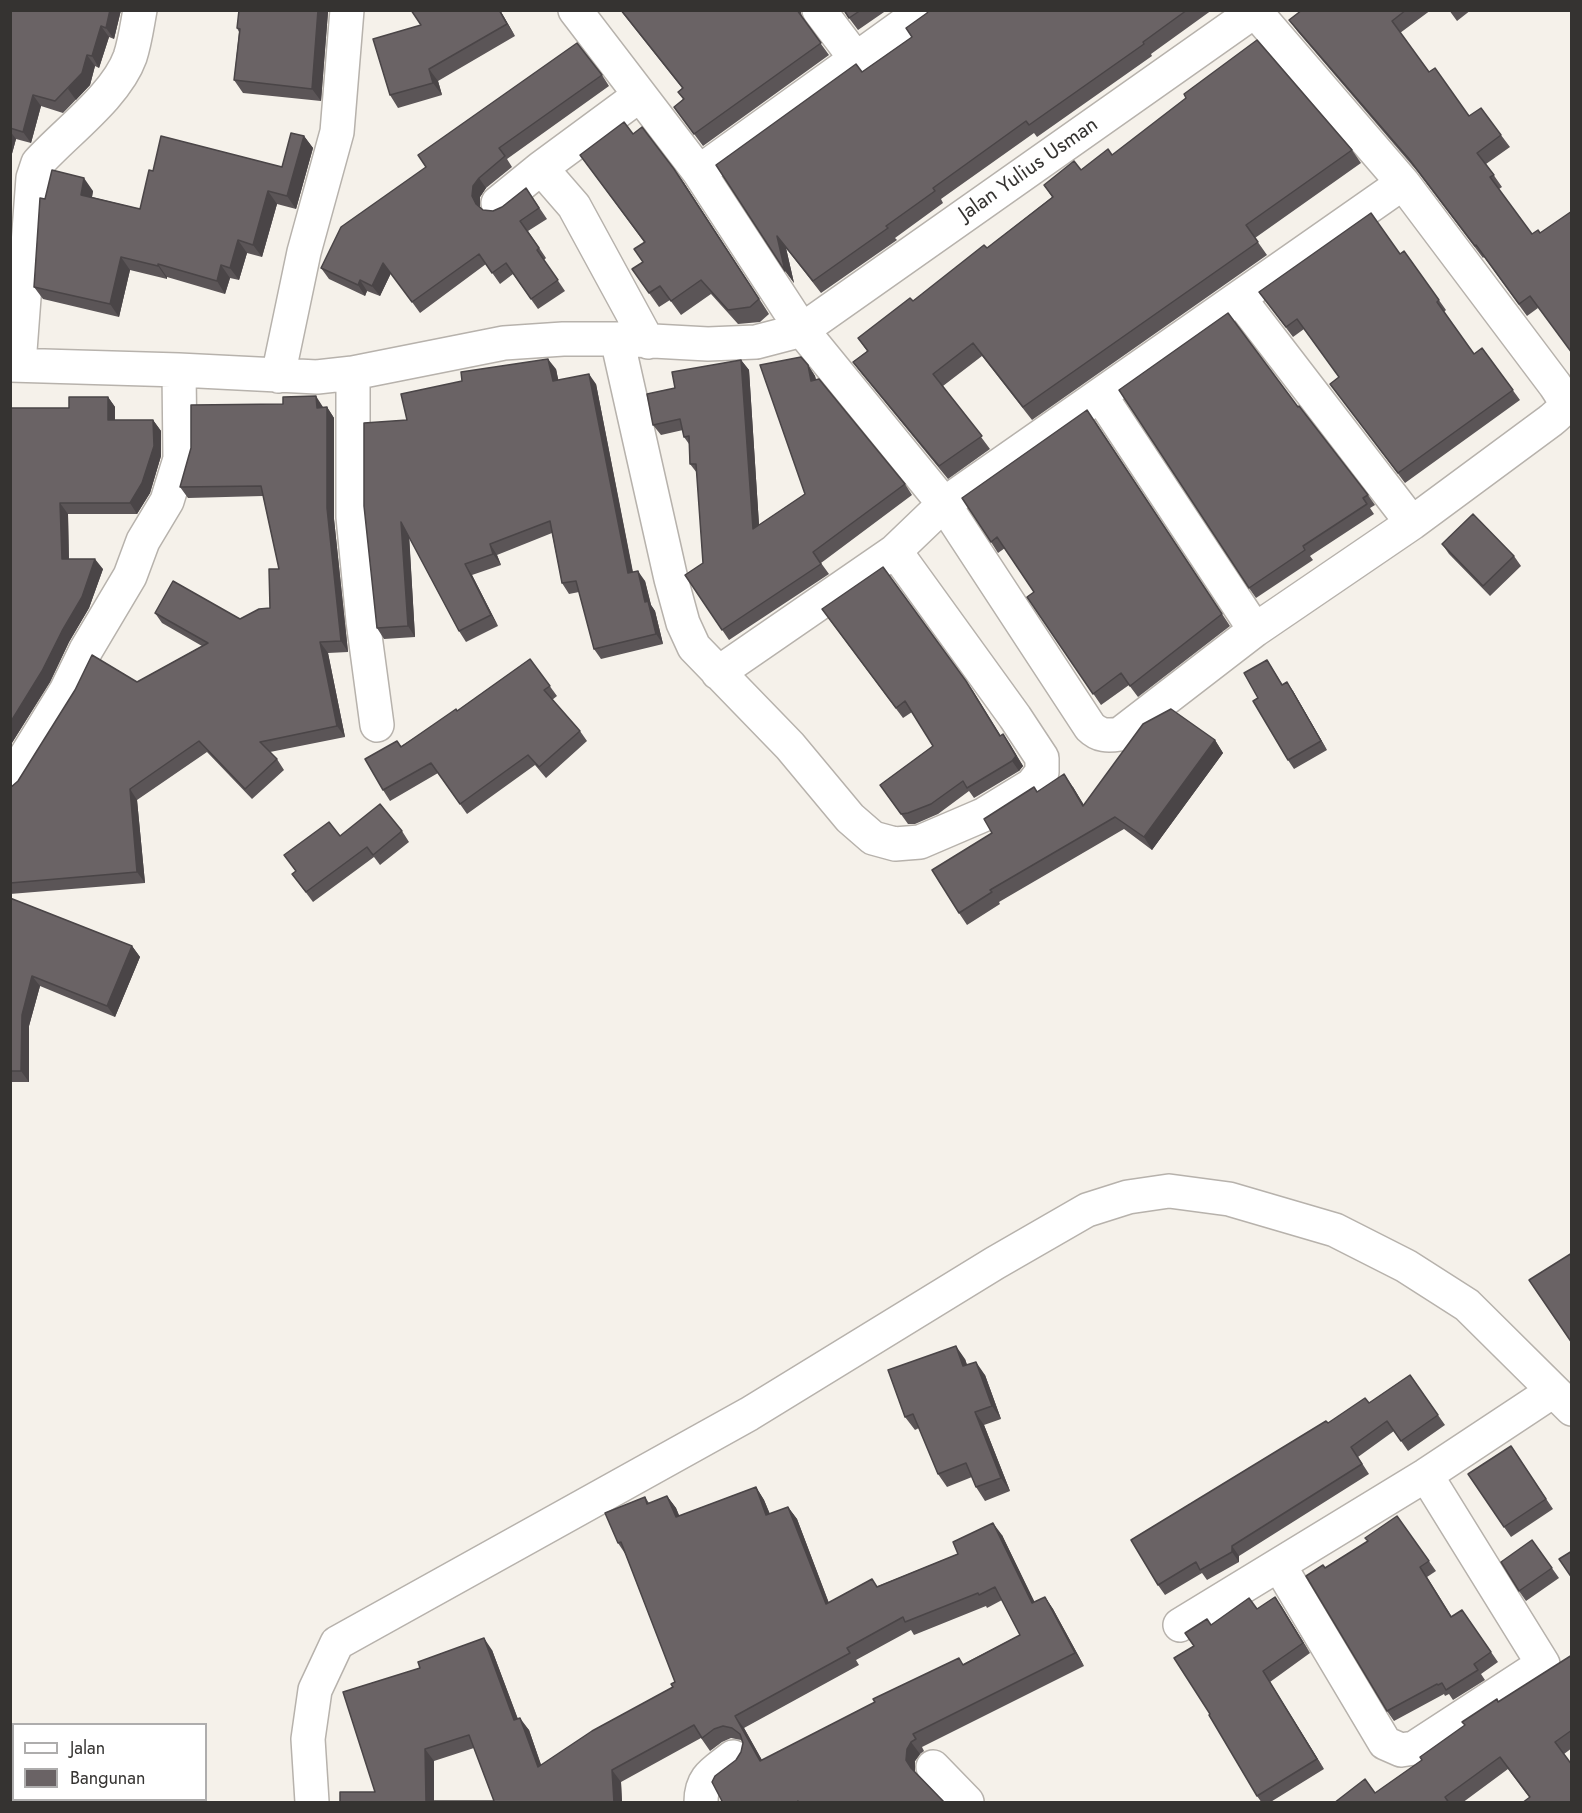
<!DOCTYPE html>
<html>
<head>
<meta charset="utf-8">
<style>
	body { margin:0 }
	#map { position:relative; width:1582px; height:1813px; overflow:hidden; background:#f5f1ea; font-family:Jost,sans-serif }
	canvas { display:block }
	.frame { position:absolute; inset:0; border:12px solid #353331; pointer-events:none }
	.legend { position:absolute; left:12px; top:1723px; width:195px; height:78px; box-sizing:border-box; background:#fff; border:2px solid #aeadad; margin:0; padding:8px 10px; list-style:none; font-size:18px; color:#353331 }
	.legend li { display:flex; align-items:center; gap:12px; height:30px }
	.legend b { width:30px; border:2px solid #aeadad }
</style>
</head>
<body>
<div id="map">
<canvas width="1582" height="1813"></canvas>
<div class="frame"></div>
<ul class="legend">
<li><b style="height:8px;background:#fff"></b>Jalan</li>
<li><b style="height:16px;background:#6a6365"></b>Bangunan</li>
</ul>
</div>
<script>
const context = document.querySelector('canvas').getContext('2d');
context.lineJoin = 'round';
function trace(path, color, width, dash) {
  context.strokeStyle = color;
  context.lineWidth = width;
  context.lineCap = dash ? 'butt' : 'round';
  context.setLineDash(dash || []);
  context.stroke(path);
}
function fillPath(path, color) {
  context.fillStyle = color;
  context.fill(path, 'evenodd');
}
function write(font, color, halo, rows, align = 'center') {
  context.font = font + ' Jost,sans-serif';
  context.lineWidth = 6;
  context.setLineDash([]);
  context.textBaseline = 'middle';
  context.strokeStyle = halo;
  context.fillStyle = color;
  for (const [text, x, y, turn = 0] of rows) {
    context.save();
    context.translate(x, y);
    context.rotate((+turn || 0) * Math.PI / 180);
    context.textAlign = isNaN(turn) ? turn : align;
    if (halo) context.strokeText(text, 0, 0);
    context.fillText(text, 0, 0);
    context.restore();
  }
}
const minor = new Path2D(`
	M575,10L699,172L802,330L944,504L1090,727C1099,736 1108,736 1120,734L1255,630L1412,523L1550,421C1567,407 1568,404 1555,385L1403,183L1254,10
	M819,10L856,59
	M541,168L640,95
	M699,172L924,10
	M498,203L541,168L574,206L648,342
	M1239,298L1412,523
	M617,339L671,579L683,623L694,647L790,746L850,818L873,838L895,844L920,842L983,815L1032,785L1042,772V758L1015,717L895,551
	M19,364L33,178L38,163C66,132 116,96 130,57C135,42 137,26 140,10
	M10,365L179,370L317,377L353,373L504,343L563,339H617L708,344L756,342L802,330L1256,10
	M353,373V517L363,621L377,725
	M278,376L304,252L337,132L347,10
	M1100,395L1255,630
	M718,673L895,551L944,504L1403,183
	M10,782L66,691L86,650L130,576L143,541L167,501L180,459L179,370
	M1279,1565L1385,1743L1401,1750L1414,1748L1543,1664L1426,1475
	M1180,1625L1426,1475L1553,1391
	M933,1767L967,1802
	M312,1802L308,1739L315,1690L337,1643L749,1414L995,1263L1087,1210L1128,1197L1169,1191L1229,1199L1335,1230L1406,1266L1467,1305L1572,1409
	M701,1802C701,1777 714,1772 733,1757`);
trace(minor, '#b7b2ac', 36);
trace(minor, '#fff', 33);
fillPath(new Path2D(`
	M10,10H121L114,39L109,37L99,68L95,66L90,85L63,113L41,106L31,143L16,139L10,161Z
	M411,10H500L515,36L438,81L442,95L398,108L390,95L421,25Z
	M620,10H801V13L803,19L829,55L703,146L674,107L683,99L678,92L682,88Z
	M843,10H887L858,30Z
	M929,10H1212L1151,54L1152,56L1037,137L1034,133L941,199L943,203L895,238L897,240L821,293L786,248L794,283L716,165L862,72L912,37Z
	M1302,10H1431L1400,33L1429,72L1469,116L1501,135L1510,147L1486,164L1502,187L1499,189L1538,308L1527,316L1484,257L1483,258L1417,171L1298,32L1289,20Z
	M1449,10H1471L1457,21Z
	M328,12L321,101L243,93L234,80L239,32L237,28Z
	M602,75L609,86L507,159L512,167L486,188L480,197V207L483,210L493,211L502,207L526,188L547,219L528,231L546,258L544,260L565,291L538,309L513,274L500,284L486,264L420,313L391,273L380,296L367,291L365,296L329,279L321,268Z
	M633,134L674,169L684,183L769,314L760,322L738,324L711,294L681,315L670,300L659,307L632,269L643,262L644,242L580,155Z
	M304,136L313,148L296,209L277,204L262,257L247,253L239,280L230,278L225,294L167,277V279L130,270L119,317L43,299L34,287L45,199L93,191L92,197L140,209L153,171L282,167Z
	M1352,150L1361,163L1255,238L1267,255L1032,420L982,356L943,386L990,449L948,479L862,374L853,362L867,351L858,338L913,301L987,248L1052,197L1044,185L1081,170L1112,155Z
	M1404,251L1446,310L1444,312L1474,354L1482,348L1520,400L1405,483L1330,384L1339,377L1304,329L1293,337L1259,292L1400,254Z
	M741,360L749,370L759,525L805,494L808,365L815,376L816,380L905,484L912,495L821,563L829,574L729,640L685,575L703,563L697,473L690,464L689,444L684,437L683,430L661,435L653,425L675,388Z
	M556,369L558,380L596,384L633,572L645,581L651,605L655,611L663,644L601,659L594,649L579,592L569,594L562,583L552,533L497,555L501,565L472,575L498,626L466,642L459,631L409,537L415,637L384,639L377,628L407,420Z
	M108,397L115,407V420H153L161,431V456L150,493L137,514H68L69,559L103,569L89,608L69,642L50,682L10,746V408H69Z
	M323,407H327L334,418V519L348,652L328,653L345,737L270,752L277,759L284,770L252,799L207,752L137,800L145,883L10,894V788L137,682L202,646L162,623L155,613L240,619L270,608L279,569L263,496L188,498L180,487Z
	M1298,407L1368,495L1375,505L1370,508L1374,514L1310,556L1313,560L1256,598L1249,588Z
	M1095,421L1230,626L1138,697L1129,685L1101,705L1027,597L1034,592L1005,548L998,553L991,542Z
	M1442,544L1514,556L1521,566L1490,596L1449,554Z
	M829,619L966,681L1000,736L1003,734L1010,744L1023,766L1019,771L974,798L969,791L938,814L915,824H908L880,785L933,746L912,712L903,718Z
	M530,659L557,696L552,700L580,731L587,741L546,778L535,765L467,814L438,773L390,801L383,790L397,741L401,746L457,711Z
	M1267,660L1282,684L1293,691L1327,750L1294,769L1288,760L1258,698Z
	M1215,740L1223,753L1152,850L1124,829L999,902L1000,904L967,925L959,913L992,833L1037,791L1073,787L1084,805Z
	M402,831L409,842L380,865L374,857L313,902L292,874L340,836Z
	M10,898L132,946L140,957L115,1017L40,986L29,1026V1082H10Z
	M965,1359L967,1365L985,1375L1001,1419L984,1425L1010,1491L985,1501L976,1487L972,1477L947,1487L938,1474L919,1428L915,1430L905,1417Z
	M1410,1375L1445,1425L1408,1451L1394,1431L1358,1457L1369,1474L1239,1556V1562L1207,1580L1202,1573L1165,1595L1158,1585L1369,1403Z
	M1511,1446L1553,1509L1511,1537L1504,1527Z
	M756,1487L764,1500L770,1514L788,1507L797,1519L829,1603L878,1586L958,1554L1002,1535L1034,1602L1045,1597L1053,1609L1084,1666L922,1747L924,1751L920,1754L915,1761V1772L945,1803H723L736,1760L741,1752L743,1743L741,1740L731,1738L722,1742L710,1751L701,1738L621,1782L622,1803H340L375,1792L492,1650L518,1719L529,1730L541,1765L673,1687L675,1682L626,1555L618,1543L645,1497L649,1503L667,1496L676,1508L679,1516ZM1002,1600L1020,1635L963,1664L762,1760L744,1728L859,1665L856,1660L911,1630L914,1635L986,1606L987,1608ZM474,1748L494,1801H434V1761Z
	M1397,1516L1436,1571L1427,1577L1452,1617L1462,1610L1498,1662L1481,1674L1485,1680L1453,1700L1449,1694L1445,1696L1444,1694L1394,1721L1387,1711L1325,1568L1368,1541Z
	M1532,1540L1559,1578L1526,1601L1519,1591Z
	M1275,1597L1310,1653L1270,1682L1324,1769L1269,1803H1262L1257,1796L1194,1646L1211,1625L1257,1609Z
	M1572,1655V1748L1564,1754L1529,1797L1508,1769L1462,1803H1334L1375,1793L1422,1760L1498,1702Z`), '#5b5557');
fillPath(new Path2D(`
	M110,10H121L114,39L106,28Z
	M316,10H327L328,12L321,101L312,89Z
	M499,10H500L515,36L507,24Z
	M101,26L109,37L99,68L92,56Z
	M87,55L95,66L90,85L76,100L68,89Z
	M429,69L438,81L442,95L433,83Z
	M33,95L41,106L31,143L23,132Z
	M10,131L16,139L10,161Z
	M304,136L313,148L296,209L287,196Z
	M674,169L684,183L769,314L759,299Z
	M84,178L93,191L90,208L81,195Z
	M479,178L486,188L480,197V207L476,204L472,196L473,186Z
	M268,191L277,204L262,257L253,245Z
	M10,201L12,203L10,227Z
	M777,236L786,248L794,283L785,271Z
	M238,240L247,253L239,280L230,268Z
	M121,257L130,270L119,317L110,304Z
	M383,263L391,273L380,296L372,286Z
	M158,264L167,277V279L158,266Z
	M221,265L230,278L225,294L217,281Z
	M360,280L367,291L365,296L358,285Z
	M548,359L556,369L561,392L553,381Z
	M741,360L749,370L760,540L753,529Z
	M808,365L815,376L819,391L811,381Z
	M589,374L596,384L635,584L628,573Z
	M316,396L323,407L324,418L317,408Z
	M108,397L115,407V431L108,420Z
	M327,407L334,418V519L348,652L341,641L327,508Z
	M153,420L161,431V456L150,493L137,514L130,503Z
	M60,503L68,514L69,570L62,559Z
	M401,522L409,533L415,637L408,626Z
	M490,544L497,555L501,565L493,554Z
	M95,559L103,569L89,608L69,642L50,682L10,746V723Z
	M465,564L472,575L498,626L491,615Z
	M638,571L645,581L651,605L655,611L663,644L656,634L645,602Z
	M320,642L328,653L345,737L337,726Z
	M966,681L973,691L1007,746L1000,736Z
	M1287,682L1293,691L1327,750L1321,741Z
	M1003,734L1023,766L1019,771L1012,761Z
	M1215,740L1223,753L1152,850L1144,837Z
	M1064,774L1073,787L1092,819L1083,806Z
	M130,789L137,800L145,883L137,872Z
	M132,946L140,957L115,1017L107,1006Z
	M32,976L40,986L29,1026V1082L21,1071L22,1015Z
	M956,1346L965,1359L972,1379L963,1366Z
	M976,1362L985,1375L1001,1419L992,1406Z
	M975,1412L984,1425L1010,1491L1001,1478Z
	M756,1487L764,1500L775,1527L766,1515Z
	M667,1496L676,1508L685,1529L676,1517Z
	M788,1507L797,1519L834,1617L826,1604Z
	M993,1523L1002,1535L1041,1615L1032,1603Z
	M1232,1546L1239,1556V1562L1232,1552Z
	M1045,1597L1053,1609L1084,1666L1075,1653Z
	M1275,1597L1282,1607L1310,1653L1303,1643Z
	M484,1638L492,1650L523,1733L514,1720Z
	M1263,1671L1270,1682L1324,1769L1317,1759Z
	M735,1716L744,1728L769,1773L760,1761Z
	M520,1718L529,1730L546,1779L538,1767Z
	M911,1742L920,1754L915,1761V1772L911,1768L906,1760L907,1749Z
	M425,1749L434,1761V1803L426,1801Z
	M612,1770L621,1782L622,1803H614Z`), '#4a4547');
const building = new Path2D(`
	M10,10H110L106,28L101,26L92,56L87,55L82,73L55,101L33,95L23,132L10,128Z
	M239,10H318L312,89L234,80L240,29L237,28Z
	M411,10H499L507,24L429,69L433,83L390,95L373,39L421,25Z
	M621,10H797L821,43L694,134L674,107L684,99L678,92L683,88Z
	M844,10H861L849,18Z
	M929,10H1187L1143,42L1144,44L1029,125L1026,121L933,188L935,191L886,226L888,228L813,281L777,236L785,271L716,165L856,64L862,72L912,37L906,28L927,13Z
	M1302,10H1406L1392,21L1429,72L1435,68L1469,116L1481,108L1501,135L1477,153L1494,175L1490,177L1532,234L1538,230L1540,233L1572,211V353L1530,296L1519,304L1476,245L1475,246L1409,159L1289,20Z
	M1257,40L1352,150L1246,225L1258,242L1023,407L973,343L933,374L982,436L939,466L853,362L868,351L858,338L910,298L913,301L984,245L987,248L1053,197L1044,185L1074,161L1081,170L1108,149L1112,155L1186,98L1184,94Z
	M577,43L602,75L499,148L505,156L479,178L473,186L472,196L476,204L483,210L493,211L502,207L526,188L539,208L520,221L539,248L537,250L558,280L531,299L506,263L492,273L479,254L412,302L383,263L372,286L360,280L358,285L321,268L341,227L426,167L418,155Z
	M624,122L633,134L642,127L674,169L759,299L750,307L728,310L701,280L671,301L660,286L649,293L632,269L643,262L634,249L645,242L580,155Z
	M291,133L304,136L287,196L268,191L253,245L238,240L230,268L221,265L217,281L158,264V266L121,257L110,304L34,287L40,198L45,199L52,170L84,178L81,195L140,209L149,170L153,171L161,136L282,167Z
	M1371,213L1400,254L1404,251L1439,300L1437,302L1474,354L1482,348L1513,390L1398,473L1330,384L1339,377L1297,319L1286,327L1259,292Z
	M1228,313L1298,407L1299,406L1368,495L1363,498L1367,504L1303,546L1305,550L1249,588L1119,390Z
	M801,357L808,365L811,381L819,379L905,484L813,552L821,564L722,630L685,575L703,563L696,464H690L689,436L684,437L680,419L653,425L647,394L675,388L672,372L741,360L753,529L805,494L760,365Z
	M548,359L553,381L589,374L628,573L638,571L645,602L648,601L656,634L594,649L576,581L562,583L550,521L490,544L493,554L465,564L491,615L459,631L401,522L408,626L377,628L364,506V423L407,420L401,394L462,381L461,372Z
	M316,396L317,408L327,407V508L341,641L320,642L337,726L260,742L277,759L245,789L199,741L130,789L137,872L10,883V788L18,781L75,690L92,655L137,682L208,643L155,613L173,581L240,619L259,609L270,608L269,569H279L261,486L180,487L191,448V405L283,404V397Z
	M69,397H108V420H153L154,446L142,483L130,503H60L62,559H95L82,597L62,631L42,671L10,723V408H69Z
	M1087,410L1222,614L1130,686L1121,673L1093,694L1027,597L1034,592L997,537L991,542L962,498Z
	M1473,514L1514,556L1483,586L1442,544Z
	M883,567L966,681L1000,736L1003,734L1016,756L1012,761L967,788L963,781L931,804L908,813L901,814L880,785L933,746L905,701L896,708L822,609Z
	M530,659L550,686L544,690L580,731L539,767L528,755L460,804L431,763L383,790L365,759L397,741L401,747L456,709L457,711Z
	M1267,660L1282,685L1287,682L1321,741L1288,760L1253,701L1258,698L1244,673Z
	M1171,709L1215,740L1144,837L1115,817L990,890L992,892L959,913L932,870L992,833L984,819L1034,787L1037,792L1064,774L1083,806L1143,724Z
	M380,804L402,831L373,855L367,847L306,892L292,874L296,871L284,855L329,822L340,836Z
	M10,898L132,946L107,1006L32,976L22,1015L21,1071H10Z
	M1572,1253V1343L1529,1280Z
	M956,1346L963,1366L976,1362L992,1406L975,1412L1001,1478L976,1487L966,1463L938,1474L913,1414L905,1417L888,1370Z
	M1410,1375L1438,1415L1401,1441L1387,1421L1351,1447L1362,1464L1232,1546V1552L1200,1570L1196,1562L1158,1585L1131,1540L1326,1421L1328,1423L1365,1398L1369,1403Z
	M1511,1446L1546,1499L1504,1527L1468,1474Z
	M756,1487L766,1515L788,1507L826,1604L872,1579L877,1587L958,1554L953,1542L993,1523L1032,1603L1045,1597L1075,1653L913,1734L916,1739L911,1742L907,1749L906,1760L911,1768L945,1803H799L798,1801L795,1803H723L712,1782L715,1776L736,1760L741,1752L743,1743L740,1734L732,1728L723,1726L714,1729L702,1738L694,1725L612,1770L614,1803H340V1792H375L343,1692L420,1668L418,1662L484,1638L514,1720L520,1718L538,1767L592,1731L673,1687L671,1684L675,1682L621,1542L618,1543L605,1513L645,1497L647,1504L667,1496L676,1517ZM995,1587L1020,1635L963,1665L959,1658L873,1699L875,1702L760,1761L735,1716L850,1653L847,1648L903,1617L905,1622L978,1593L979,1595ZM469,1735L494,1801H426L425,1749Z
	M1397,1516L1429,1561L1420,1567L1451,1617L1462,1610L1491,1652L1474,1664L1478,1670L1446,1690L1442,1683L1438,1685L1437,1684L1387,1711L1306,1576L1323,1565L1325,1568L1368,1541L1365,1538Z
	M1532,1540L1552,1568L1519,1591L1501,1562Z
	M1572,1551V1578L1559,1559Z
	M1275,1597L1303,1643L1263,1671L1317,1759L1257,1796L1209,1715L1210,1714L1174,1658L1194,1646L1185,1633L1207,1619L1211,1625L1249,1598L1257,1609Z
	M1572,1655V1730L1555,1742L1572,1765V1803H1522L1530,1797L1500,1757L1445,1797L1449,1803H1334L1365,1779L1375,1793L1422,1760L1420,1757L1465,1725L1462,1722L1497,1699L1498,1702Z`);
fillPath(building, '#6a6365');
trace(building, '#4a4547', 1.5);
write('21px', '#353331', '#fff', [
	["Jalan Yulius Usman",1029,170,-35]
]);
</script>
</body>
</html>
